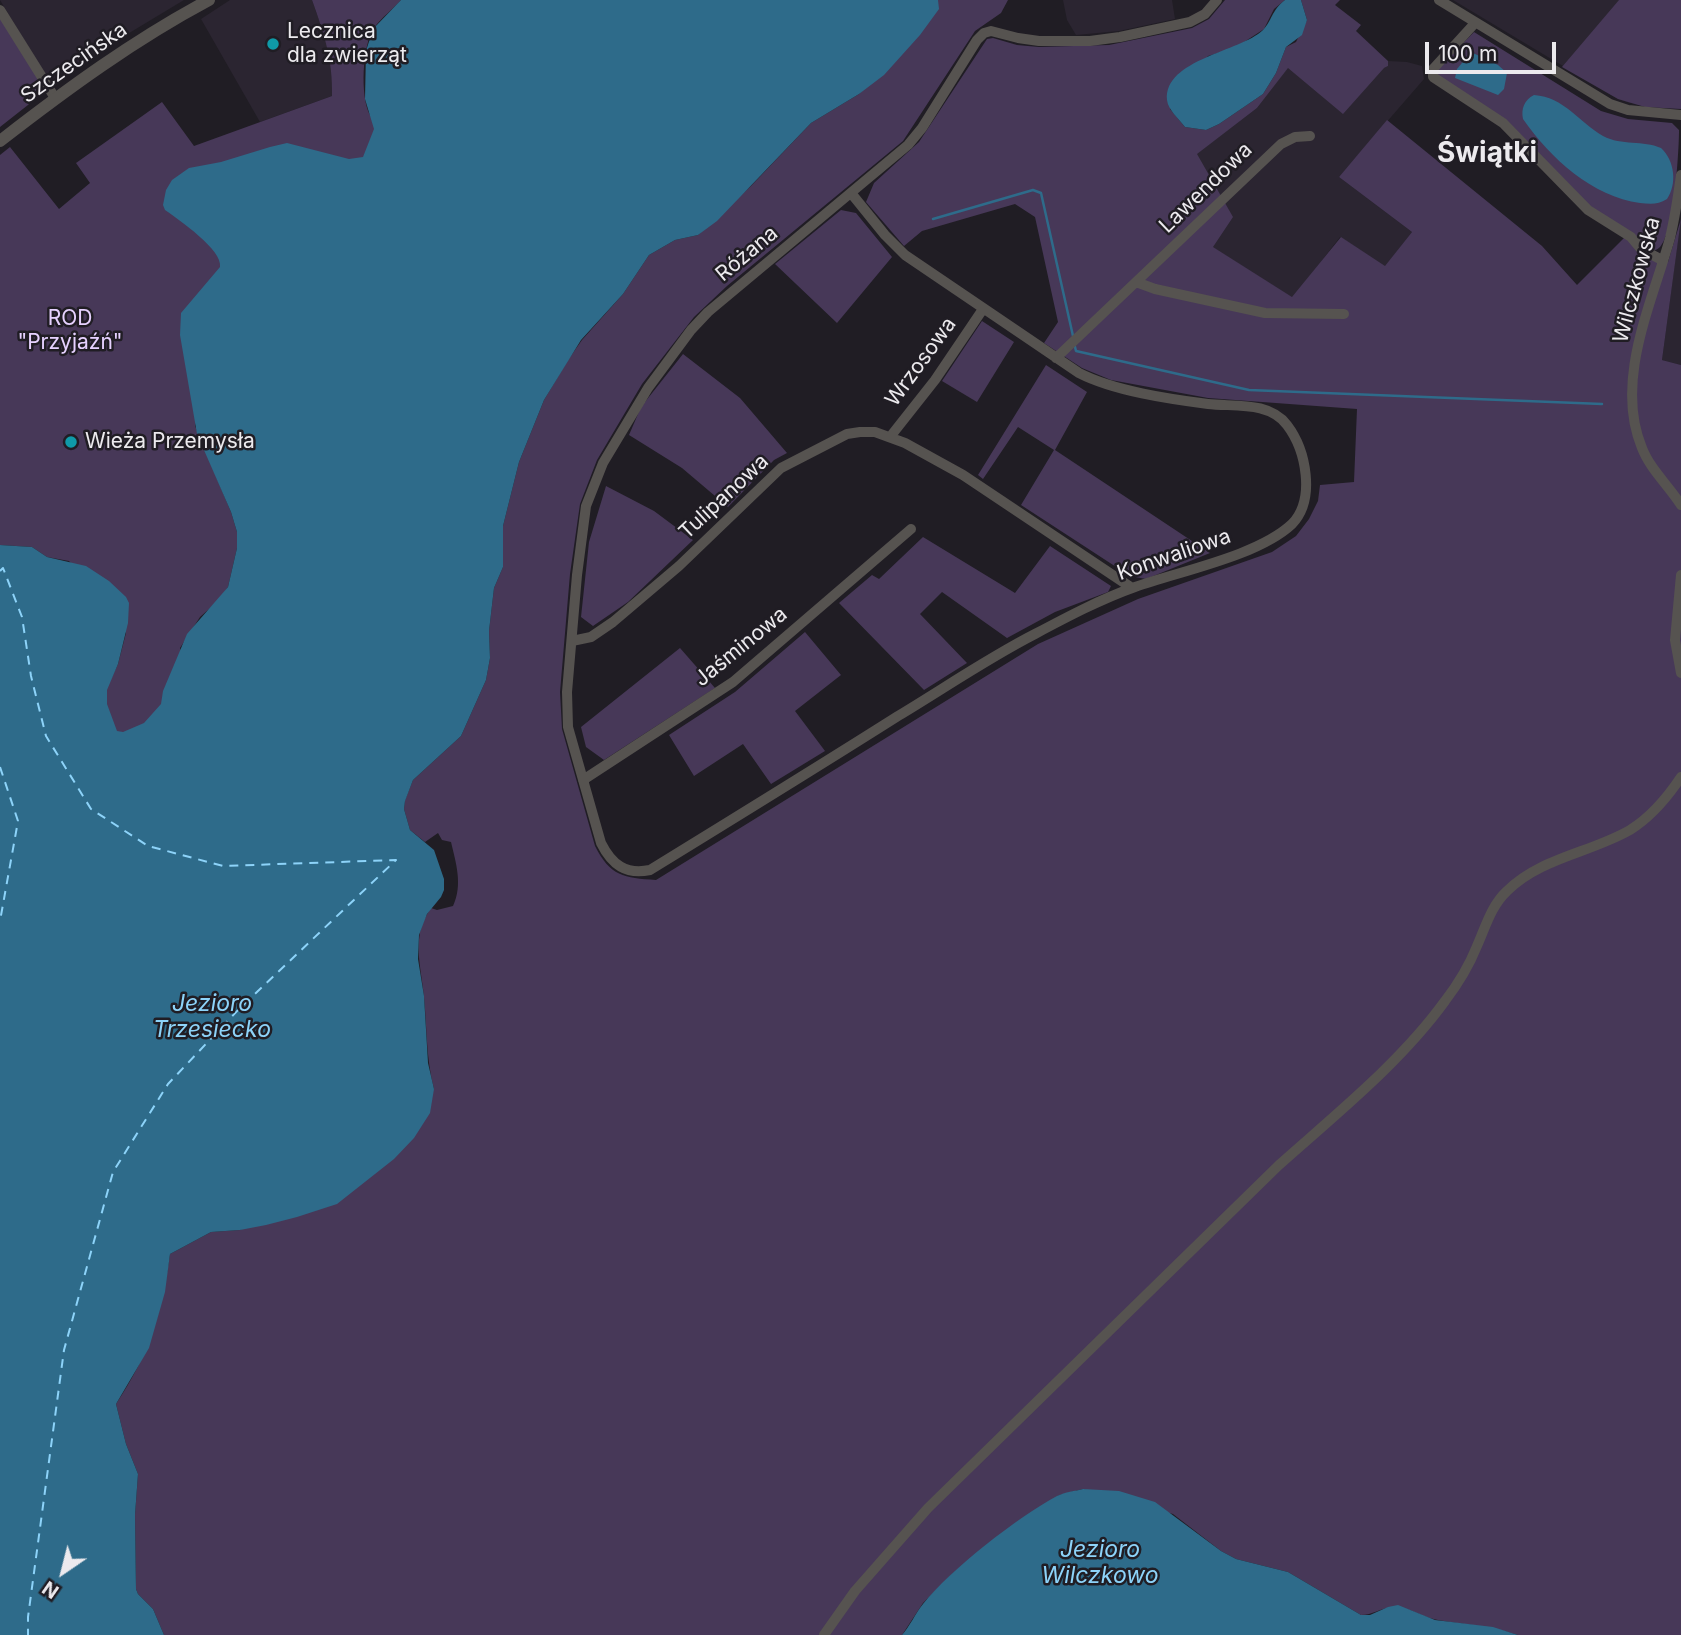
<!DOCTYPE html>
<html>
<head>
<meta charset="utf-8">
<style>
	body { margin:0 }
	#map { position:relative; width:1681px; height:1635px; overflow:hidden; background:#201d24; font-family:Inter,sans-serif }
	canvas { display:block }
	.north { position:absolute; left:28px; top:1537px; width:70px; height:70px; -webkit-text-stroke:5px #201d24; paint-order:stroke; rotate:215deg; font-size:19px; font-weight:700; line-height:28px; text-align:center; color:#eceaee }
	.north::after { content:''; display:block; margin:auto; width:24px; height:32px; background:#eceaee; clip-path:polygon(50% 0,100% 100%,50% 72%,0 100%) }
	.scale { position:absolute; left:1425px; top:42px; width:131px; height:32px; box-sizing:border-box; border:4px solid #eceaee; border-top:0; padding-left:9px; font-size:21px; line-height:24px; white-space:nowrap; color:#eceaee; -webkit-text-stroke:5px #201d24; paint-order:stroke }
</style>
</head>
<body>
<div id="map">
<canvas width="1681" height="1635"></canvas>
<div class="north">N</div>
<div class="scale">100 m</div>
</div>
<script>
const context = document.querySelector('canvas').getContext('2d');
context.lineJoin = 'round';
function fillPath(path, color) {
  context.fillStyle = color;
  context.fill(path, 'evenodd');
}
function trace(path, color, width, dash) {
  context.strokeStyle = color;
  context.lineWidth = width;
  context.lineCap = dash ? 'butt' : 'round';
  context.setLineDash(dash || []);
  context.stroke(path);
}
function write(font, color, halo, rows, align = 'center') {
  context.font = font + ' Inter,sans-serif';
  context.lineWidth = 5;
  context.setLineDash([]);
  context.textBaseline = 'middle';
  context.strokeStyle = halo;
  context.fillStyle = color;
  for (const [text, x, y, turn = 0] of rows) {
    context.save();
    context.translate(x, y);
    context.rotate((+turn || 0) * Math.PI / 180);
    context.textAlign = isNaN(turn) ? turn : align;
    if (halo) context.strokeText(text, 0, 0);
    context.fillText(text, 0, 0);
    context.restore();
  }
}
fillPath(new Path2D(`
	M0,0H184L111,44L52,86Z
	M230,0H312L329,48L333,72L332,96L260,122L201,19Z
	M1063,0H1172L1175,19L1119,31L1076,35L1067,20Z
	M1453,0H1681V109L1630,103L1618,99Z
	M1388,61L1407,62L1422,66L1424,79L1339,177L1412,232L1385,267L1340,237L1293,298L1212,247L1196,154L1257,108L1288,67L1384,68L1388,66Z
	M1681,217V365L1662,360Z`), '#2b2531');
fillPath(new Path2D(`
	M312,0H401C393,9 381,18 374,28C362,45 360,97 370,115C376,126 387,136 395,146L229,233L195,426L231,512L237,532V548L228,587L218,601L200,617L180,648L184,661L149,731L79,746L118,664L126,633L69,561L47,557L32,547L0,545V155L10,147L59,209L90,183L76,163L162,102L194,146L332,96C333,59 324,34 312,0Z
	M938,0H1008L1001,13L975,31L903,141L727,286L694,317L642,384L597,460L580,504L570,574L560,692L562,729L595,846C610,876 624,878 656,880L1038,644L1138,599L1272,552L1296,536L1309,519L1318,501L1320,485L1354,482L1357,409L1208,398L1111,380L1082,368L1044,343L1058,322L1035,217L1015,204L922,231L904,246L866,202L874,183L919,142L987,39L993,38L1017,45L1039,47L1109,45L1192,28L1209,19L1225,0H1285L1274,9L1264,29L1235,48L1208,56L1170,109L1185,127L1206,130L1219,124L1263,94L1276,73L1286,47L1296,42L1307,20L1301,0H1340L1335,5L1361,25L1356,31L1388,61V66L1384,68L1343,114L1288,68L1257,108L1197,154L1233,217L1213,247L1292,297L1341,237L1385,266L1412,232L1339,177L1387,120L1542,246L1577,285L1625,237C1641,251 1644,262 1668,262L1681,219L1662,360L1681,365V1635H1518C1491,1626 1466,1625 1438,1620C1420,1617 1411,1607 1392,1607C1381,1608 1372,1615 1361,1615L1288,1572L1236,1559L1221,1551L1173,1514L1083,1489L1060,1495L1029,1514L990,1543L952,1574L923,1603L902,1635H164L153,1609L138,1594L136,1589L135,1515L138,1474L126,1444L116,1404C150,1353 161,1314 170,1254L211,1232L240,1230L434,1089C426,1058 427,1028 424,997C422,975 416,954 420,932C422,923 426,915 431,908L437,910L453,906C463,885 456,863 451,842L442,840L438,833L425,842L410,830L404,809L405,800L413,780L461,736L486,680L490,658L489,631L494,588L503,567V526L519,462L544,400L568,360L582,340L623,294L649,255L675,240L698,235L751,186L811,123L859,94L938,9Z
	M1619,0H1681V109L1645,107L1618,99L1562,67Z
	M0,15L47,90L0,127Z
	M1474,32L1601,111L1628,119L1672,123L1679,130C1679,152 1674,233 1660,247C1656,251 1655,250 1649,250L1590,206L1506,120L1438,77L1436,71Z
	M841,210L856,213L892,257L837,323L775,264Z
	M982,321L1014,342L977,402L942,381Z
	M683,354L740,398L787,453L774,460L728,507L682,468L629,435L641,407Z
	M1046,365L1087,392L1055,450L1210,553L1146,579L1130,576L1021,505L1054,450L1018,427L983,479L978,475Z
	M606,486L654,511L693,540L628,602L593,626L581,617L589,542Z
	M923,537L1015,593L1050,546L1111,586L1108,592L1055,612L1007,638L942,592L920,614L967,663L924,690L839,603L872,575L879,579Z
	M805,632L841,675L795,711L825,751L771,784L743,744L694,776L669,735L735,692Z
	M680,648L715,688L604,760L586,747L581,727Z`), '#473858');
fillPath(new Path2D(`
	M401,0H938L939,9L920,35L884,75L859,94L811,123L717,221L698,235L675,240L649,255L623,294L581,340L544,400L519,462L503,526V567L494,588L489,631L490,658L486,680L461,736L413,780L405,801L404,809L410,830L434,850L444,879V890L441,897L427,914L419,935L418,959L424,996L428,1063L434,1089L430,1113L414,1138L394,1159L337,1204L297,1217L266,1225L240,1230L211,1232L170,1254L165,1292L149,1348L116,1404L126,1444L138,1474L135,1515L136,1589L138,1594L153,1609L164,1635H0V545L32,547L47,557L86,566L109,581L126,597L129,603L128,623L118,664L107,690V704L117,731L123,732L144,723L161,704L163,691L187,634L228,587L237,548V532L231,512L197,434L180,335L181,313L220,267C223,250 179,220 165,210L163,205L166,190L172,180L189,168L221,162L270,147L287,143L349,159L363,157L374,129L365,99L366,51L373,29Z
	M1285,0H1301L1307,20L1302,35L1286,47L1276,73L1263,94L1219,124L1206,130L1185,127C1179,119 1168,110 1167,100C1164,59 1240,52 1263,30C1272,21 1271,11 1285,0Z
	M1471,52L1498,65L1507,73L1504,89L1498,95L1455,78L1457,69Z
	M1534,95C1564,97 1579,122 1603,136C1622,146 1643,140 1661,148C1675,161 1677,184 1667,199C1658,205 1650,204 1640,203C1593,197 1550,158 1523,119C1521,109 1524,100 1534,95Z
	M1083,1489L1119,1491L1155,1502L1221,1551L1236,1559L1288,1572L1361,1615H1370L1388,1607L1398,1605L1435,1620L1493,1627L1518,1635H902C910,1626 915,1614 923,1604C951,1569 1018,1517 1057,1496C1065,1492 1075,1491 1083,1489Z`), '#2e6b8a');
trace(new Path2D(`
	M933,219L1033,190L1041,193L1073,336
	M1074,343L1076,351L1249,390L1602,404`), '#2e6b8a', 2.5);
trace(new Path2D(`
	M0,571L3,568L22,617L31,676L46,736L91,809L148,846L223,866L396,860L239,1009L168,1084L113,1172L64,1350L28,1617V1635
	M0,767L18,821L0,921`), '#8dd3f9', 2, [9, 7]);
trace(new Path2D(`
	M1439,0L1610,104L1628,110L1681,115
	M0,10L55,98
	M1475,23L1433,69V77L1503,123L1588,210L1631,237L1641,249L1662,260
	M1681,175C1678,197 1675,217 1670,238C1652,303 1614,381 1642,448C1650,469 1669,486 1681,505
	M851,193L885,235L905,255L1079,373C1114,391 1169,399 1208,404C1234,407 1269,401 1287,425C1306,450 1316,499 1292,524C1258,556 1180,571 1135,587C1101,599 1067,617 1035,634C988,658 943,689 898,716C816,768 733,819 650,870C626,875 612,865 601,843L568,727L567,692L577,575L586,506L603,463L648,388L691,330L708,312L908,145L922,128L977,40L984,33L991,31L1018,38L1039,41H1090L1120,37L1190,22L1205,14L1217,0
	M1136,282L1155,289L1265,313L1344,314
	M1056,358L1281,144L1295,137L1310,136
	M890,437L935,380L983,309
	M1681,575L1675,640L1681,673
	M572,641L591,637L613,622L679,566L781,468L847,434L860,432H875L905,443L963,475L1132,588
	M583,780L733,682L911,529
	M824,1635L855,1591L928,1508L1279,1165C1336,1114 1400,1063 1445,1001C1458,984 1469,966 1477,946C1486,926 1491,906 1507,891C1540,858 1590,853 1630,830C1651,817 1667,798 1681,777`), '#565350', 10);
trace(new Path2D(`
	M0,141C67,89 134,40 209,0`), '#565350', 12);
for (const [x, y, r, color] of [
	[273,44,7,"#0f9aa8"],
	[71,442,7,"#0f9aa8"]
]) {
  const dot = new Path2D();
  dot.arc(x, y, r, 0, 2 * Math.PI);
  context.fillStyle = color;
  context.fill(dot);
  trace(dot, '#201d24', 2.5);
}
write('21px', '#eceaee', '#201d24', [
	["Lecznica",287,32],
	["dla zwierząt",287,56],
	["Wieża Przemysła",85,442]
], 'left');
write('21px', '#eceaee', '#201d24', [
	["Szczecińska",74,63,-35],
	["Lawendowa",1206,188,-44],
	["Różana",747,254,-40],
	["Wilczkowska",1637,280,-75],
	["Wrzosowa",921,362,-54],
	["Tulipanowa",724,497,-43],
	["Konwaliowa",1174,555,-19],
	["Jaśminowa",741,647,-39]
]);
write('21px', '#e6d1ff', '#201d24', [
	["ROD",70,319],
	["\"Przyjaźń\"",70,343]
]);
write('italic 23px', '#8dd3f9', '#201d24', [
	["Jezioro",212,1004],
	["Trzesiecko",212,1030],
	["Jezioro",1100,1550],
	["Wilczkowo",1100,1576]
]);
write('bold 28px', '#eceaee', '#201d24', [
	["Świątki",1487,154]
]);
</script>
</body>
</html>
